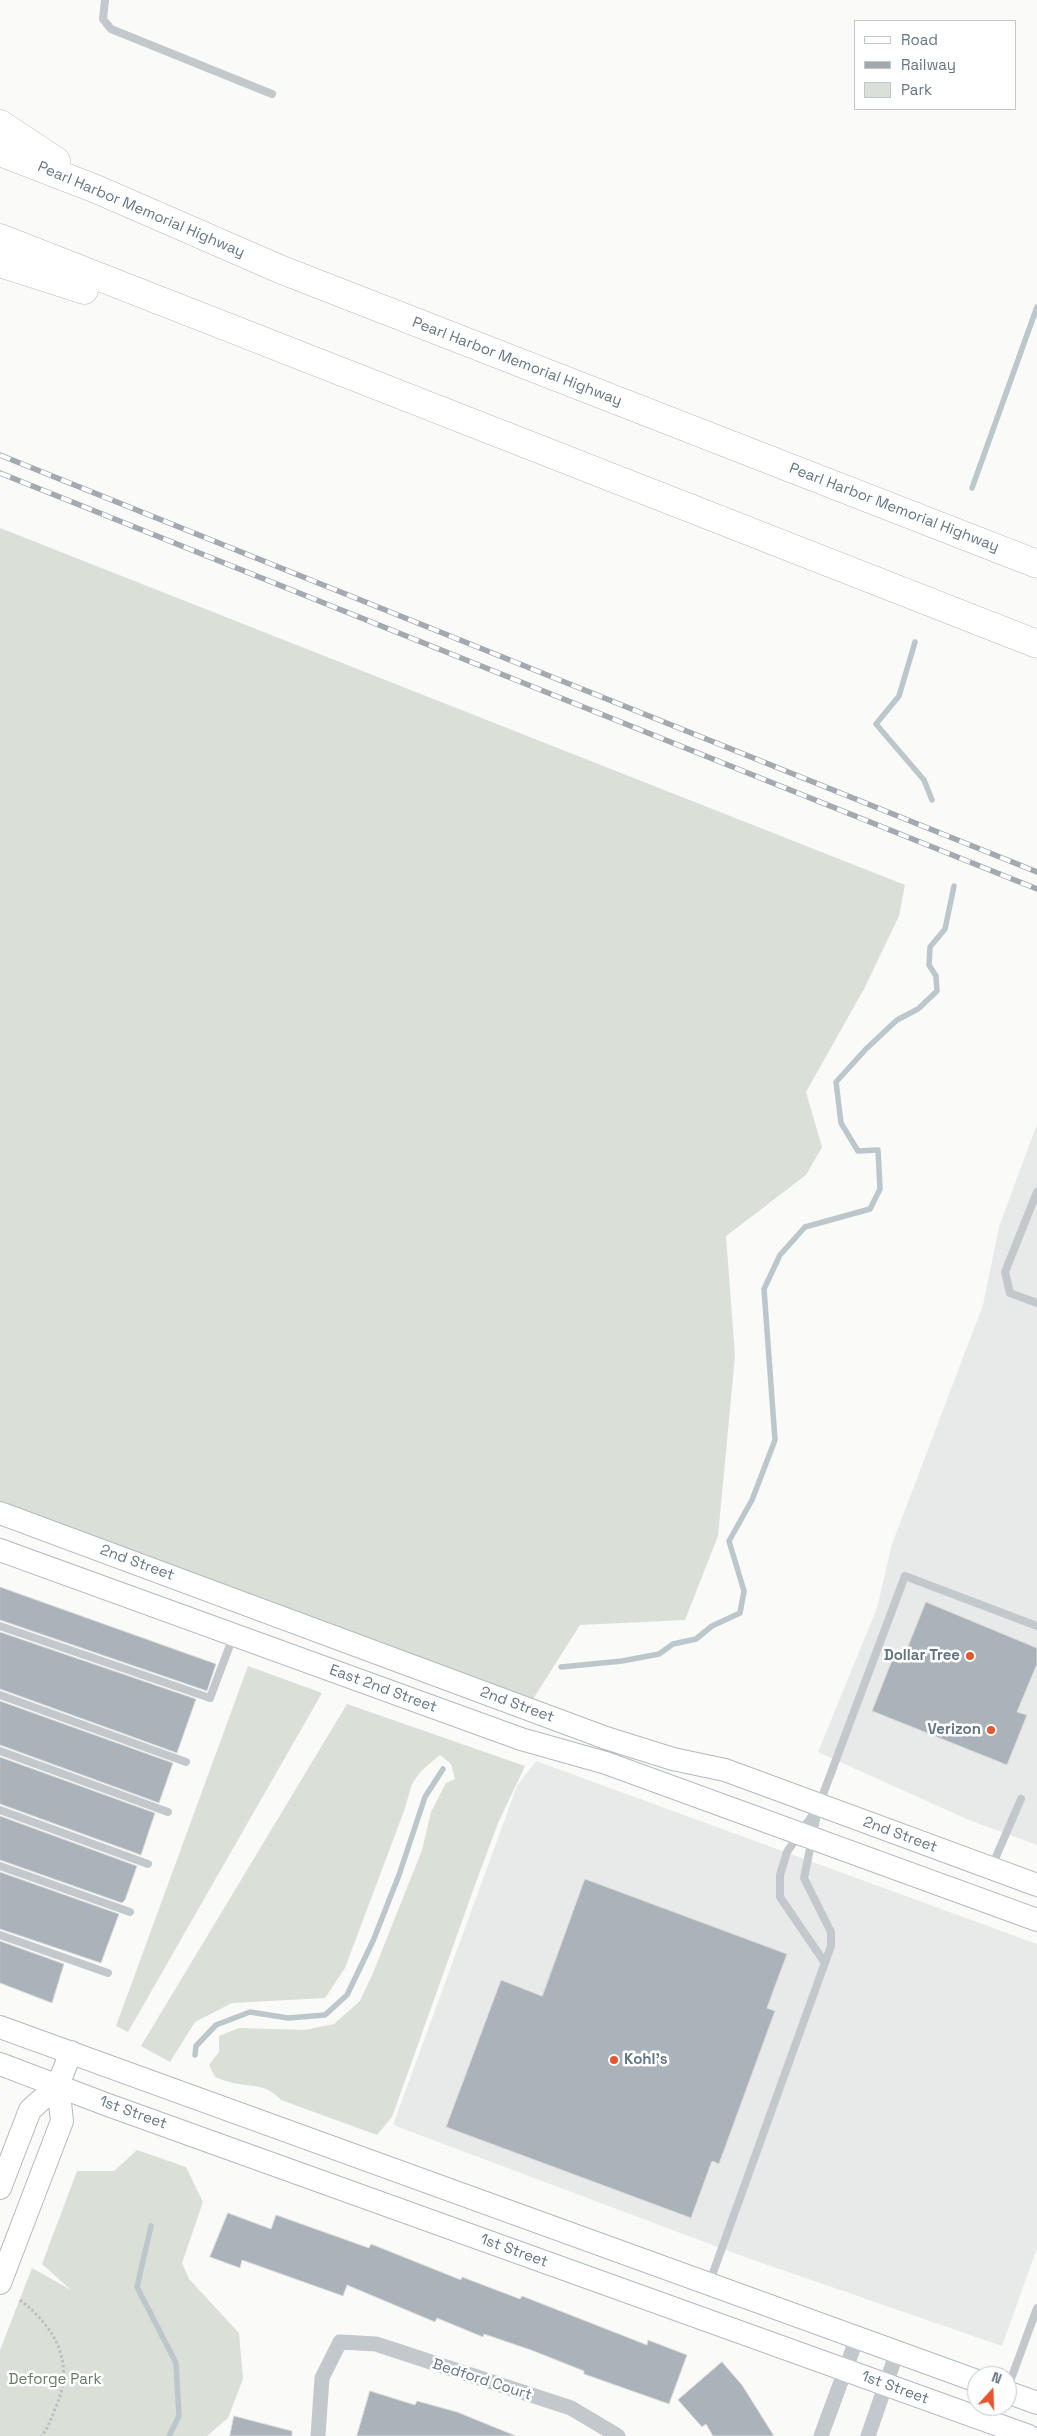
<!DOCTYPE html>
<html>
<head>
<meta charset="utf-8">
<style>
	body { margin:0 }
	#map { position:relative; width:1037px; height:2436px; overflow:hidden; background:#fafaf8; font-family:"Space Grotesk",sans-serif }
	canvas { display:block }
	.legend { position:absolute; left:854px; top:20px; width:162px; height:90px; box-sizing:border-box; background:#fff; border:1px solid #c1c8cd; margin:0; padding:6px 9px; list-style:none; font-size:15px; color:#657683 }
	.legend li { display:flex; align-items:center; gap:10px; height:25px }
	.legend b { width:25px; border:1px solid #c1c8cd }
	.north { position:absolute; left:967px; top:2366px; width:50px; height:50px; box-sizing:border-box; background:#fff; border:1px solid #c1c8cd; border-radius:50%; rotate:20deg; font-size:14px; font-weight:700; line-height:20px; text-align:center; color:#657683 }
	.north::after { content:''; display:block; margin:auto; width:18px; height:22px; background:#e4572e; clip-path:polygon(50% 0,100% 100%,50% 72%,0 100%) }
</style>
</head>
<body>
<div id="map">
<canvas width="1037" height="2436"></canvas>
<ul class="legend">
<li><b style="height:6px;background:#fff"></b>Road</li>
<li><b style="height:6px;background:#a2aab0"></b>Railway</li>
<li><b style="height:14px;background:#dadfd7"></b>Park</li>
</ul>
<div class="north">N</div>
</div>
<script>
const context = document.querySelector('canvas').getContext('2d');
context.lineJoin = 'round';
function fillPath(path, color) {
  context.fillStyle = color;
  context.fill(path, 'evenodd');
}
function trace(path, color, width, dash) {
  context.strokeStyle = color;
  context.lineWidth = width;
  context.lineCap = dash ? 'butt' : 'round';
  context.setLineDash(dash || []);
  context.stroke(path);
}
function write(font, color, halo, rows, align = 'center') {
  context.font = font + ' "Space Grotesk",sans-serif';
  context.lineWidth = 5;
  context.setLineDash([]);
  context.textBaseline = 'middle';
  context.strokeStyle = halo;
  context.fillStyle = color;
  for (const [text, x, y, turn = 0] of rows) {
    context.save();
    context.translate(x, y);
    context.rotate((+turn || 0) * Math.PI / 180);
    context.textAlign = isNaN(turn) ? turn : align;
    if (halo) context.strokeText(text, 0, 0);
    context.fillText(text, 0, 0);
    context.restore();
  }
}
fillPath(new Path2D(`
	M1037,1124V1845L969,1820L818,1752L877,1608L892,1544L983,1305L999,1227Z
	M536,1761L1037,1944V2248L1002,2346L739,2255L393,2125L517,1786Z`), '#e8e9e9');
fillPath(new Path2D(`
	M0,528L905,885L899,916L865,987L806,1092L822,1147L806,1175L726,1236L735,1356L718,1536L685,1620L580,1625L528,1707L0,1516Z
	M248,1666L322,1693L128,2032L116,2026Z
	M347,1704L525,1766L498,1823L475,1885L392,2117L377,2135L281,2100C269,2086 255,2086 238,2084C231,2083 223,2080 215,2077L209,2065L219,2052V2036L239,2028L305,2030L334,2024L360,2001L373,1973L422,1850L431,1812L446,1783L455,1779L451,1764L440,1755L421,1771L412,1784L404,1811L345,1968L325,1998L232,2003L195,2022L170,2062L141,2046Z
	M137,2150L186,2167L203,2202L182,2263L189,2279L239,2333L243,2379L228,2418L207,2436H0V2350L32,2268L71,2290L42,2264L77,2171H114Z`), '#dadfd7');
trace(new Path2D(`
	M972,488L1037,307
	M915,642L899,696L876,724L924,780L932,800
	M561,1667L622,1661L659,1654L673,1644L696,1639L712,1626L740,1613L744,1591L729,1541L752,1500L775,1440L764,1289L780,1255L805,1227L870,1209L880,1189L878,1150L858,1151L841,1123L836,1082L866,1049L897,1020L918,1009L937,991L936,976L929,965L930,947L945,929L954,886
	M195,2055L196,2046L216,2025L250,2012L288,2018L325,2015L347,1995L373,1941L399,1875L425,1797L443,1769
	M151,2226L137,2287L176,2363L179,2416L169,2436`), '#bbc7cb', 5.5);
const building = new Path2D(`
	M0,1587L216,1664L207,1691L0,1620Z
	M926,1602L1037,1648V1664L1017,1712L1027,1715L1007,1765L872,1711L892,1660L901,1663Z
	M0,1632L196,1699L177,1753L0,1689Z
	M0,1701L173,1763L159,1803L0,1745Z
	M0,1757L155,1813L141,1855L0,1804Z
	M0,1816L137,1866L125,1900L122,1903L0,1860Z
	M0,1872L119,1914L101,1963L0,1929Z
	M585,1879L787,1954L767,2008L775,2011L719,2164L712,2161L691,2218L446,2127L501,1980L542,1996Z
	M0,1941L64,1964L52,2003L0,1983Z
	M228,2213L271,2229L276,2215L369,2248L371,2244L461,2280L462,2277L520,2299L522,2296L647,2345L648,2340L687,2355L669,2404L584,2374V2371L531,2350L484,2334L483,2337L437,2318L435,2322L347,2285L343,2296L242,2260L240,2268L210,2257Z
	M722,2362L742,2385L774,2436H713L706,2424L702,2427L678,2400Z
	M370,2391L415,2405L417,2401L457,2412L516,2436H357Z
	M234,2416L292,2431V2436H230Z`);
fillPath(building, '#aab3b9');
trace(building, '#dcdcda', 1);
const secondary = new Path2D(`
	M0,1513L606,1738L673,1759L725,1770L1037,1885
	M0,1550L521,1739L606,1763L1037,1920
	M0,2027L977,2381
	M0,2064L108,2105L1029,2436
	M0,2188L30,2110L58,2085
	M0,2283L62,2121L58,2085L71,2052
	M1007,2392L1037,2403`);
const highway = new Path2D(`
	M0,124L56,161
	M0,152L96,189L282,270L1037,564
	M0,238L1037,644
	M0,263L84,290`);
trace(secondary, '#b3babf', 24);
trace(highway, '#b4b9bd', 29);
trace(new Path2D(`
	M20,2300C56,2328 76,2364 55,2409C51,2419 48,2429 41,2436`), '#bbbfc2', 3, [2.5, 2.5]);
trace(new Path2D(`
	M105,0L103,19L111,29L272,94
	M1037,1192L1005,1272L1010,1293L1037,1303
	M0,1626L210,1698L233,1637
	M0,1695L186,1762
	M0,1751L168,1812
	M818,1807L787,1852L780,1875V1897L825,1963
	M0,1810L148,1864
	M0,1866L130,1912
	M992,1866L1021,1799
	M0,1935L108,1973
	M710,2281L831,1946V1932L804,1878L819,1805L905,1576L1037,1626
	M1007,2390L1037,2308`), '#c3c8cc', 8);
trace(new Path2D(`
	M318,2436L322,2378L340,2342L376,2344L571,2408L618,2436
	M821,2436L857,2338
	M868,2436L897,2352`), '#c3c8cc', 15);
trace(secondary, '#fff', 22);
trace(highway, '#fff', 28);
const rail = new Path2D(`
	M0,455L1037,872
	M0,473L1037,889`);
trace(rail, '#a2aab0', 5.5);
trace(rail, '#fff', 4, [11]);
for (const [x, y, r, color] of [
	[970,1656,5,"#e4572e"],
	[991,1730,5,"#e4572e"],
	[614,2060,5,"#e4572e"]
]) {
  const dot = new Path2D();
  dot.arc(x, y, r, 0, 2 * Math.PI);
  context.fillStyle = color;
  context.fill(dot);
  trace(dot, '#fff', 2);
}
write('15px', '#657683', '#fff', [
	["Pearl Harbor Memorial Highway",141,210,23],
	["Pearl Harbor Memorial Highway",517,362,21],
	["Pearl Harbor Memorial Highway",894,508,21],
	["2nd Street",137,1563,20],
	["East 2nd Street",383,1689,20],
	["2nd Street",517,1705,20],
	["2nd Street",900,1835,20],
	["1st Street",133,2113,20],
	["1st Street",514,2251,20],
	["Bedford Court",482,2380,18],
	["1st Street",895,2388,20]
]);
write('bold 15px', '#657683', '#fff', [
	["Dollar Tree",960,1656],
	["Verizon",981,1730],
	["Kohl's",624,2060,"left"]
], 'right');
write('15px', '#687a64', '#fff', [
	["Deforge Park",55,2380]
]);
</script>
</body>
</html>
